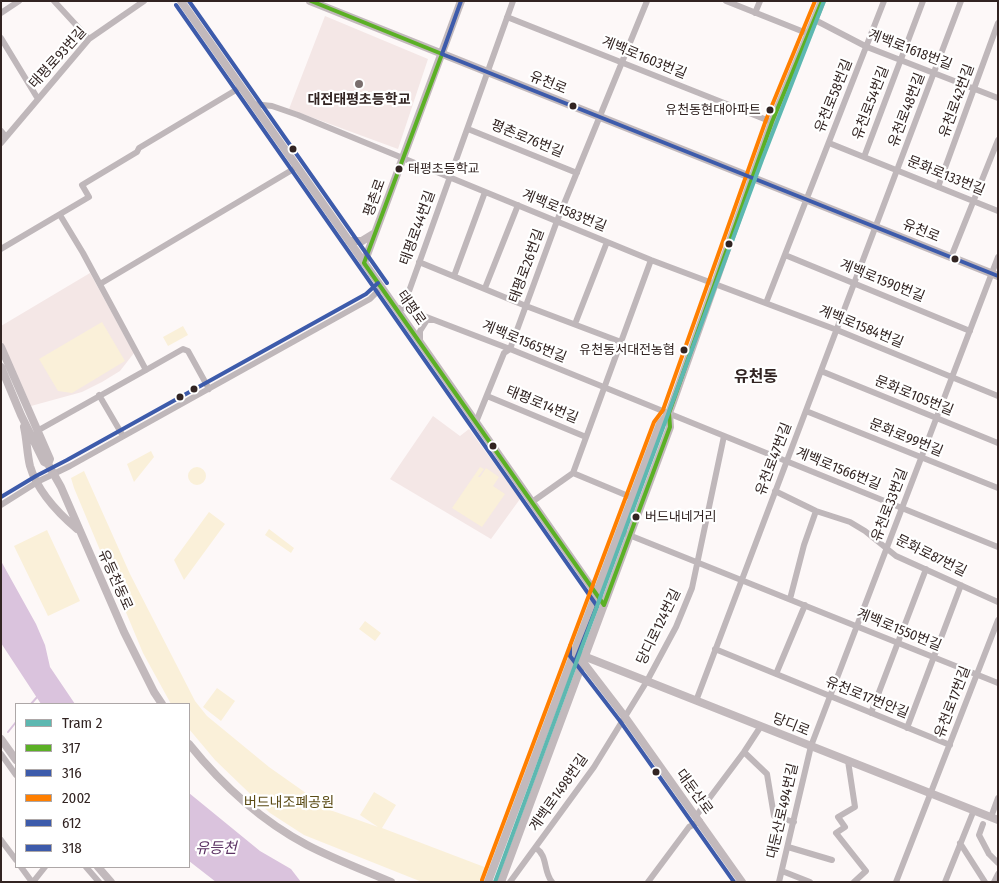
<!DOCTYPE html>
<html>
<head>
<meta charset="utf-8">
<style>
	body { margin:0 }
	#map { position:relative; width:999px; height:883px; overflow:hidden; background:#fdf8f8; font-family:"Fira Sans Condensed",sans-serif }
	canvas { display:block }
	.frame { position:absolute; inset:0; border:2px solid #322422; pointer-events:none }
	.legend { position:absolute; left:15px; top:703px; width:175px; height:165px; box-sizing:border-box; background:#fff; border:1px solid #ada7a7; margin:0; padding:6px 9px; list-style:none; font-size:15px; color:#322422 }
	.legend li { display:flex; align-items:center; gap:10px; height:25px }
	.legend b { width:25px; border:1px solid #ada7a7 }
</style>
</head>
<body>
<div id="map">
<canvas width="999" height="883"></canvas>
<div class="frame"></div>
<ul class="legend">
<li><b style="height:6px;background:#5db8b1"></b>Tram 2</li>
<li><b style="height:6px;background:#5bb025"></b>317</li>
<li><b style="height:6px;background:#3d5bab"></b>316</li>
<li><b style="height:6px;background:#ff7f00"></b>2002</li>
<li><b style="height:6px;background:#3d5bab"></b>612</li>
<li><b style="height:6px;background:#3d5bab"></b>318</li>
</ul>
</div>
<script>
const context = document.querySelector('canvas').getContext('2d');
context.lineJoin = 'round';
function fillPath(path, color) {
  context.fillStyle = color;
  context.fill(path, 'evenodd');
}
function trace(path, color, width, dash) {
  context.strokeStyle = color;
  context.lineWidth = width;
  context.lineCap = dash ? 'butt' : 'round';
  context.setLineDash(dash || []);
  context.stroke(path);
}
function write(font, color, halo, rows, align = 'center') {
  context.font = font + ' "Fira Sans Condensed","Noto Sans KR",sans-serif';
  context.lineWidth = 4.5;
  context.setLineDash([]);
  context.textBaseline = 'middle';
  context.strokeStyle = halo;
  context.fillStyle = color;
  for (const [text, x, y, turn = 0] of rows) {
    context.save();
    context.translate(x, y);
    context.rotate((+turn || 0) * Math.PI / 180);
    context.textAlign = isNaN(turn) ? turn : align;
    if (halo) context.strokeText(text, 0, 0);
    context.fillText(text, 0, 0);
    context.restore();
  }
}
fillPath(new Path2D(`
	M325,16L428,59L398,149L289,109Z
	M90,273L134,353L120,371L102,382L82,392L31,406L1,340V326Z
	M433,416L460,436L469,429L520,499L491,539L390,479Z`), '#f4e7e6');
fillPath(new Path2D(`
	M102,322L125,361L72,393L58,391L39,359Z
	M183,326L188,335L168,346L163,337Z
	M151,451L154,457L134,482L127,464Z
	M480,467L484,469L478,477H480L486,468L499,477L493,486L505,494L482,527L452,508Z
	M188 476a9 9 0 1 1 18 0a9 9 0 1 1-18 0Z
	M84,471L130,574L195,701L207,716L269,767L330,810L378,827L360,815L374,792L396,805L382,828L487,868L481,882H422L304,835L270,813L215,760L189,729V704H171L143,653L74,488L71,478Z
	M209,512L225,524L184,580L174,560Z
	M269,529L294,548L291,553L265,535Z
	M47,530L80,601L48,616L14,546Z
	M365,621L381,633L375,641L359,629Z
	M217,688L235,701L221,721L203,707Z`), '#faf0d9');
fillPath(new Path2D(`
	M1,561L36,624L45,645L50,667L75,704H41L1,643Z
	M189,793L260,851L291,869L301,882H216L189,861Z`), '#dac3dd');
trace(new Path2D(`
	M31,704L38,696
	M8,732L16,722`), '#dac3dd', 2);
trace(new Path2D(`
	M54,1L89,39
	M726,1L809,34
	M1,13L19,1
	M755,13L760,1
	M507,17L772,122
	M815,20L867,47L998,98
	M1,38L38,99
	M253,104L272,106L298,115L651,260L837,330L998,396
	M468,129L577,173
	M1,131L6,137
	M1,143L89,39L144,1
	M829,143L998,211
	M864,157L923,1
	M938,187L998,23
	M60,215L83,253L146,370L183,349L188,351L209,389
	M1,249L89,197L82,185L137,152L139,148L241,87
	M785,255L970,331
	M951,257L998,140
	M419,262L526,306L621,342
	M454,276L485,192
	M100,284L297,167
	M485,288L518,205
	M766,303L884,1
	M396,308H403L510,349L998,547
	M403,308L513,1
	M575,324L607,242
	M420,342V331L427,320H432
	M821,371L998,443
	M99,395L123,436
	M487,396L586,437
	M806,411L998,488
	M476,422L504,353L510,349L557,221L647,1
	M37,431L146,370
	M573,473L633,498
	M39,481L70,466L370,299L382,287
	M775,491L816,511L850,522L865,531L896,556L998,602
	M532,502L573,473L651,260
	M619,531L998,683
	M790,599L804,545L816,511
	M715,649L950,745
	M776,674L805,605
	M696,701L961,1
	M871,713L926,569
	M907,728L961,585
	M744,752L767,774L774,816L794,822
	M1,754L16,775
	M848,761L855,807L838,817L845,827L836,833L866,871L854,882
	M696,816L744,752L761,726
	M991,817L998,798
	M983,824L979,835L989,854L998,863
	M1,840L16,860
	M960,843L985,882
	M788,847L832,860
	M536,848C548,856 543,871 552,882
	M21,867L32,882
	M86,867L99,882
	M782,871L810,882
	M33,882L45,867
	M510,882L594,767L647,681L676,627L692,588L724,436
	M648,882L689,827L700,821
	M779,882L811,746L998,257
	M896,882L998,620
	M945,882L974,810
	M994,882L998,874`), '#bfb7ba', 6);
trace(new Path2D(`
	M181,1L604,605
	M310,1L998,276
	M349,241H362L375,233
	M364,263L461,1
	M1,347L50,459L48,464
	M1,367L21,415L44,462L48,464L61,487L124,632L154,692L162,704
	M24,427C27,440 27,454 30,466C37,490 58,513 77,529
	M581,655L998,820
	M579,657L625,717L742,882
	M1,739L16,760
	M189,744C222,785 260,820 307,845C334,859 363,870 391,882
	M98,867L111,882
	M488,882L660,424L669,413L673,402L772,122L822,1
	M501,882L670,427L669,413`), '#c2b9bc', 8);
trace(new Path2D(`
	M1,505L39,481`), '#bfb7ba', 6);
trace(new Path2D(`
	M311,1L442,54
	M364,263L604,605
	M364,263L442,54
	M604,605L670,427L669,413L772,122L822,1`), '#5bb025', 4);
trace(new Path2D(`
	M176,5L597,606L576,659
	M570,646V656L620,721L734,882`), '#3d5bab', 4);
trace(new Path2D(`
	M482,880L654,422L663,410L766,120L815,1`), '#ff7f00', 4);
trace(new Path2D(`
	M189,1L387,283
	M1,497L36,476L67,460L366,294L378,283`), '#3d5bab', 4);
trace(new Path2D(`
	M442,54L998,276
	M442,54L461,1`), '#3d5bab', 4);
trace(new Path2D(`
	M495,882L762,160L824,1`), '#5db8b1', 4);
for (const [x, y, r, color] of [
	[359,84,5,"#796e6d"],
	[573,106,4.5,"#322422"],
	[770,110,4.5,"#322422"],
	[293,149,4.5,"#322422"],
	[399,169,4.5,"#322422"],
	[729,244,4.5,"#322422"],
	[955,259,4.5,"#322422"],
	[684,350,4.5,"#322422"],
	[194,389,4.5,"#322422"],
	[180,397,4.5,"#322422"],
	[493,446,4.5,"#322422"],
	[636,517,4.5,"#322422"],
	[656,772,4.5,"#322422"]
]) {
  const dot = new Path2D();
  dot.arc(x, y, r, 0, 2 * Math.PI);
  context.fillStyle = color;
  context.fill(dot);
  trace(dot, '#fff', 2);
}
write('13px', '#322422', '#fff', [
	["유천동현대아파트",761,110],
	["태평초등학교",408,169,"left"],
	["유천동서대전농협",675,350],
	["버드내네거리",645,517,"left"]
], 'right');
write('14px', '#322422', '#fff', [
	["계백로1618번길",910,50,21],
	["태평로93번길",58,58,-48],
	["계백로1603번길",644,58,22],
	["유천로",548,83,22],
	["유천로58번길",834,96,-68],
	["유천로42번길",957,101,-70],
	["유천로54번길",871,103,-69],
	["유천로48번길",907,110,-69],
	["평촌로76번길",527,139,22],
	["문화로133번길",946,176,22],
	["평촌로",375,198,-70],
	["계백로1583번길",564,211,22],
	["태평로44번길",418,228,-70],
	["유천로",921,231,22],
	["태평로26번길",527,266,-70],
	["계백로1590번길",882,281,22],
	["태평로",411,308,55],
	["계백로1584번길",861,327,22],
	["계백로1565번길",524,342,22],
	["문화로105번길",914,396,22],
	["태평로14번길",542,405,22],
	["문화로99번길",906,438,22],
	["유천로47번길",774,459,-69],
	["계백로1566번길",838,469,22],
	["유천로33번길",890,505,-69],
	["문화로87번길",931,556,26],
	["유등천동로",115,580,66],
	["당디로124번길",659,627,-64],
	["계백로1550번길",899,630,22],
	["유천로17번안길",867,698,22],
	["유천로17번길",953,702,-69],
	["당디로",791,725,22],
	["대둔산로",694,792,54],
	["계백로1498번길",559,793,-55],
	["대둔산로494번길",783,811,-77]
]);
write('bold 14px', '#322422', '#fff', [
	["대전태평초등학교",359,100]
]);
write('14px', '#5c4c16', '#fff', [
	["버드내조폐공원",289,803]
]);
write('italic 15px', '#5c3364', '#fff', [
	["유등천",216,849]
]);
write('bold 16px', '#322422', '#fff', [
	["유천동",756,378]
]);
</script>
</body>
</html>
